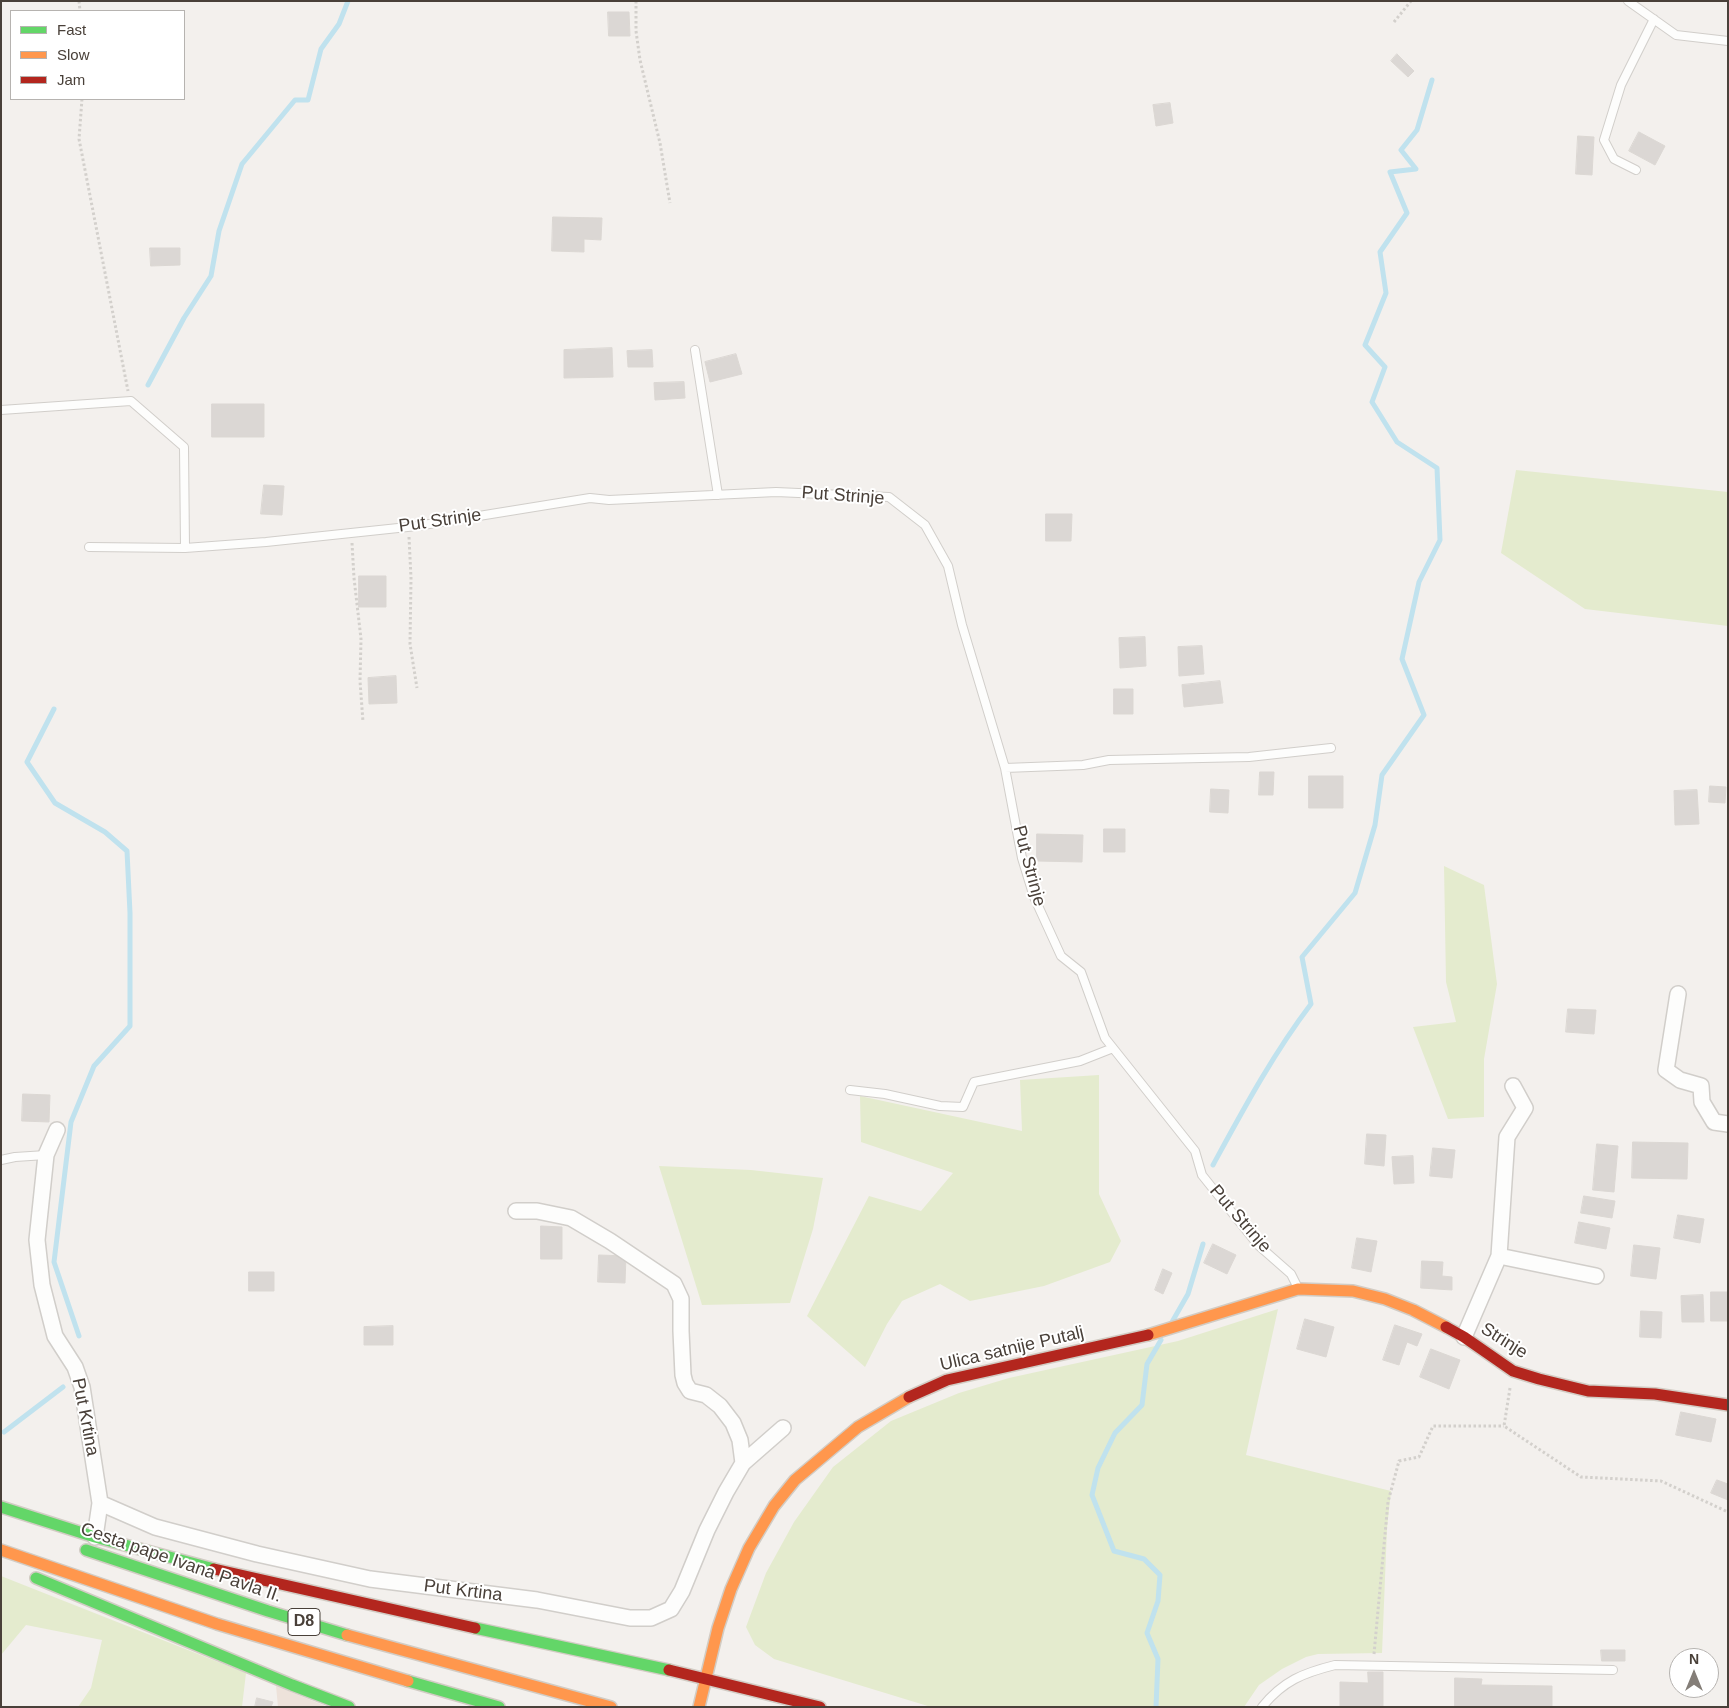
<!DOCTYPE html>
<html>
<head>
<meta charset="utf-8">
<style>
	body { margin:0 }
	#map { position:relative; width:1729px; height:1708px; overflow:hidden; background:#f3f0ed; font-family:Arial,sans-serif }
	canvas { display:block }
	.frame { position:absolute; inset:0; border:2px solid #494039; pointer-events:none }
	.legend { position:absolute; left:10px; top:10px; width:175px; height:90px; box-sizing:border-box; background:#fff; border:1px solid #b6b3b0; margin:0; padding:6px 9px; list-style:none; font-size:15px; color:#494039 }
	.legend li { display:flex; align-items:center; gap:10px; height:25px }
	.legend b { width:25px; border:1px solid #b6b3b0 }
	.north { position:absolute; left:1669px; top:1648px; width:50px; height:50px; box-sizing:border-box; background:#fff; border:1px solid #b6b3b0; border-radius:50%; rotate:0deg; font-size:14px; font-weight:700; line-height:20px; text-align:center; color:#494039 }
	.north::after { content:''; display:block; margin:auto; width:18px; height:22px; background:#847e78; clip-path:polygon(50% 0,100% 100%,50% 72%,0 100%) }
</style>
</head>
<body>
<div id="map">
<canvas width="1729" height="1708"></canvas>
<div class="frame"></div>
<ul class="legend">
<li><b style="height:6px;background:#63d668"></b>Fast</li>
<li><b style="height:6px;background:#ff974d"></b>Slow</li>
<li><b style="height:6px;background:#b3261e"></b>Jam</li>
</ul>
<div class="north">N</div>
</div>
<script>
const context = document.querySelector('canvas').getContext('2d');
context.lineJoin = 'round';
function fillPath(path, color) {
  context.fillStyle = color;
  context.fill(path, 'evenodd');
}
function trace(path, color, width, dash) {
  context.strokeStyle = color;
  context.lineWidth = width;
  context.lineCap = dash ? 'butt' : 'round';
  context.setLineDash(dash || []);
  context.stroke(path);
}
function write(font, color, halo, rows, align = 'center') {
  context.font = font + ' Arial,sans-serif';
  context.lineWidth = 4;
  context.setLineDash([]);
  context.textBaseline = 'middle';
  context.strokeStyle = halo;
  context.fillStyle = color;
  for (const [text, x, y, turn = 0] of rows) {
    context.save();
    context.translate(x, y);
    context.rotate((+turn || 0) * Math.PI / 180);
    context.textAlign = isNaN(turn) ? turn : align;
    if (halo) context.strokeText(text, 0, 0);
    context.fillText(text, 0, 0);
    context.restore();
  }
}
fillPath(new Path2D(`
	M276,1686L328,1707H278Z`), '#ede2da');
fillPath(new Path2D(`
	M1516,470L1728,492V626L1585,609L1501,553Z
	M1444,866L1484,885L1497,984L1484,1059V1117L1448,1119L1413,1027L1456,1022L1446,982Z
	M1099,1075V1194L1121,1241L1110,1262L1044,1286L970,1301L940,1284L902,1301L887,1324L865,1367L807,1316L869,1196L921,1211L953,1173L861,1142L860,1096L1022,1131L1020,1080Z
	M659,1166L751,1170L823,1178L813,1229L790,1303L702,1305Z
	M1278,1309L1246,1455L1391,1491L1387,1528L1382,1653L1318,1654L1306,1657L1282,1669L1259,1685L1244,1707H931L774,1659L755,1645L746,1627L766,1573L794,1522L833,1467L891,1421L959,1393L1009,1378L1178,1341Z
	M1,1576L246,1673L242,1707H78L91,1688L102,1640L26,1625L1,1655Z`), '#e4ebce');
trace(new Path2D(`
	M148,385L184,318L211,276L219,231L242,164L295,100H308L321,49L339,24L348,1
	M54,709L27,762L55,803L105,832L127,851L130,913V1026L94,1066L71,1122L54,1262L79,1336
	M1213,1165C1243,1110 1273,1054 1311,1004L1302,957L1355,893L1375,825L1382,775L1424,715L1402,659L1419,582L1440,540L1437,468L1397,442L1372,402L1385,367L1365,345L1386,293L1380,252L1407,213L1390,172L1416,169L1401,150L1417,130L1432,80
	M1172,1322L1188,1294L1203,1244
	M4,1432L63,1387
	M1156,1707L1158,1659L1147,1633L1158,1601L1160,1575L1144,1559L1114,1551L1092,1495L1098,1468L1115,1433L1142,1405L1147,1364L1161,1340`), '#c0e2ee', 5);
const building = new Path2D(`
	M608,12H629L630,36H609Z
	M1397,54L1414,71L1408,77L1391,61Z
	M1170,103L1173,123L1156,126L1153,105Z
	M1639,132L1665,146L1655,165L1629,151Z
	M1578,136L1594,137L1592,175L1576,174Z
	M553,217L602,218L601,240L584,239V252L552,251Z
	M150,248H180V265L151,266Z
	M612,348L613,377L564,378V350Z
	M652,350L653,367H628L627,351Z
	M736,354L742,374L710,382L705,362Z
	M684,382L685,398L655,400L654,383Z
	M212,404H264V437H212Z
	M264,485L284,486L282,515L261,514Z
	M1046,514H1072L1071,541H1046Z
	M359,576H386V607H359Z
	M1145,637L1146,666L1120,668L1119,638Z
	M1202,646L1204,674L1179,676L1178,647Z
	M396,676L397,703L369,704L368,678Z
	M1220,681L1223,703L1184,707L1182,685Z
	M1114,689H1133V714H1114Z
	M1260,772H1274L1273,795H1259Z
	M1309,776H1343V808H1309Z
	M1710,786L1726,787L1725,803L1709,802Z
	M1211,789L1229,790L1228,813L1210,812Z
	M1697,790L1699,824L1675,825L1674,791Z
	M1104,829H1125V852H1104Z
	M1037,834L1083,835L1082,862L1037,861Z
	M1568,1009L1596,1010L1594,1034L1566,1032Z
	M23,1094L50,1095L49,1122L22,1121Z
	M1367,1134L1386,1135L1384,1166L1365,1164Z
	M1633,1142L1688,1143L1687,1179L1632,1178Z
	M1597,1144L1618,1146L1614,1192L1593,1190Z
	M1433,1148L1455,1150L1452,1178L1430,1176Z
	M1413,1156L1414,1183L1394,1184L1392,1157Z
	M1584,1196L1615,1201L1612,1218L1581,1213Z
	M1678,1215L1704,1219L1700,1243L1674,1238Z
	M1579,1222L1610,1228L1606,1249L1575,1243Z
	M541,1226L562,1227V1259H541Z
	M1357,1238L1377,1241L1371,1272L1352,1268Z
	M1213,1244L1236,1255L1227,1274L1204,1263Z
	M1634,1245L1660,1248L1656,1279L1631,1276Z
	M599,1255L626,1256L625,1283L598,1282Z
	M1422,1261L1443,1262L1442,1276L1452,1277V1290L1421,1288Z
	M1163,1269L1172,1273L1163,1294L1155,1290Z
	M249,1272H274V1291H249Z
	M1711,1292H1728V1321H1711Z
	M1703,1295L1704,1322H1682L1681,1296Z
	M1641,1311L1662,1312L1661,1338L1640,1337Z
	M1305,1319L1334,1327L1326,1357L1297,1349Z
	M1395,1325L1422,1334L1417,1346L1407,1342L1399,1365L1383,1360Z
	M393,1326V1345H364V1327Z
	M1431,1349L1460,1360L1449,1389L1420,1377Z
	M1681,1412L1716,1419L1711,1442L1676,1435Z
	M1717,1480L1728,1484V1500L1711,1493Z
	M1601,1650H1625V1661H1602Z
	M1368,1672H1383V1707H1340V1682L1368,1683Z
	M1455,1678L1482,1679L1481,1685L1552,1686V1707H1455Z
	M257,1698L273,1702L271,1707H255Z`);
fillPath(building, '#dbd7d4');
trace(building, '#dbd7d3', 1);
const lane = new Path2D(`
	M1628,1L1676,35L1728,41
	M1636,170L1614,159L1604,140L1621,85L1654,19
	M695,350L718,495
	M1,410L131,401L184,447L185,548L266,542L417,526L590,498L609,500L776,492L889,497L925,525L948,566L962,625L1005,768L1022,858L1034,897L1061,956L1081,972L1105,1038L1195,1151L1202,1175L1258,1245L1291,1274L1298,1288
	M89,547L185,548
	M1005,768L1083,765L1109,760L1249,757L1331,748
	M850,1090L885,1094L940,1106L963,1107L974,1082L1080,1061L1113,1048
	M1,1160L15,1157L46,1155
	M1262,1707C1283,1681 1303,1673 1335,1665L1613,1670`);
const street = new Path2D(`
	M1678,994L1666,1070L1680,1080L1701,1086L1702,1102L1714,1122L1728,1124
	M57,1130L46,1155L37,1240L42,1285L55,1336L75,1367L82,1387L100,1503L95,1537
	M516,1211H537L571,1218L610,1241L674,1284L681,1299V1331L683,1375L685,1383L690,1391L706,1395L720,1406L733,1423L740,1440L743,1463
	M1499,1256L1596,1276
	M1464,1337L1499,1256L1507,1137L1525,1108L1513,1086
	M100,1503L155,1527L257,1554L370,1579L537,1600L630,1618H651L671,1609L682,1591L707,1530L726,1492L743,1463L783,1428`);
const fast = new Path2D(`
	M1,1507L95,1537L214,1569
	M86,1550L268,1611L347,1635
	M36,1578L292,1685L349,1707
	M475,1628L669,1670
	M408,1681L499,1707`);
const slow = new Path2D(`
	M1148,1335L1298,1289L1353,1291L1385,1299L1413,1310L1446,1327
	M1,1550L217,1624L408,1681
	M347,1635L611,1707
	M699,1707L718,1628L731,1589L749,1548L774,1506L795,1480L858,1427L909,1397`);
const jam = new Path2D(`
	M1446,1327L1464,1337L1513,1371L1539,1379L1588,1391L1655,1394L1728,1405
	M909,1397L947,1380L1148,1335
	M214,1569L475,1628
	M669,1670L820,1707`);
trace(lane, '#d1ceca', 10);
trace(street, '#d1ceca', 18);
trace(fast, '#d2ccc4', 14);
trace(slow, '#d2ccc4', 14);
trace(jam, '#d2ccc4', 14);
trace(new Path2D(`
	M79,1L80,11
	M636,1V31L640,60L660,143L670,203
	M1394,22L1411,1
	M82,99L79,139L128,391
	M409,537L411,578L410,644L417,688
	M352,543L354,578L361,639L360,681L363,722
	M1510,1388L1504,1426L1581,1477L1661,1481L1728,1512
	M1374,1654L1388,1502L1399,1461L1419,1457L1433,1426H1504`), '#d3d0cc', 3, [2.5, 2.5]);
trace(lane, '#fdfdfc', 8);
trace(street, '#fdfdfc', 15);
trace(fast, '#63d668', 11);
trace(slow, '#ff974d', 11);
trace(jam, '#b3261e', 11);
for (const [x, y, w] of [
	[304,1622,32]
]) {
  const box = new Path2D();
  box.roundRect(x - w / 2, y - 13.5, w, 27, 4);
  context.fillStyle = '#fff';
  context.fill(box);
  trace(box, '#494039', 1);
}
write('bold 16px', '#494039', null, [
	["D8",304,1622]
]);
write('18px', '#494039', '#fff', [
	["Put Strinje",843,496,4],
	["Put Strinje",440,521,-8],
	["Put Strinje",1029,866,75],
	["Put Strinje",1240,1219,49],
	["Strinje",1504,1341,32],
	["Ulica satnije Putalj",1012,1349,-13],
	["Put Krtina",85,1417,79],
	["Cesta pape Ivana Pavla II.",181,1563,19],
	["Put Krtina",463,1591,7]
]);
</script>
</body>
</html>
